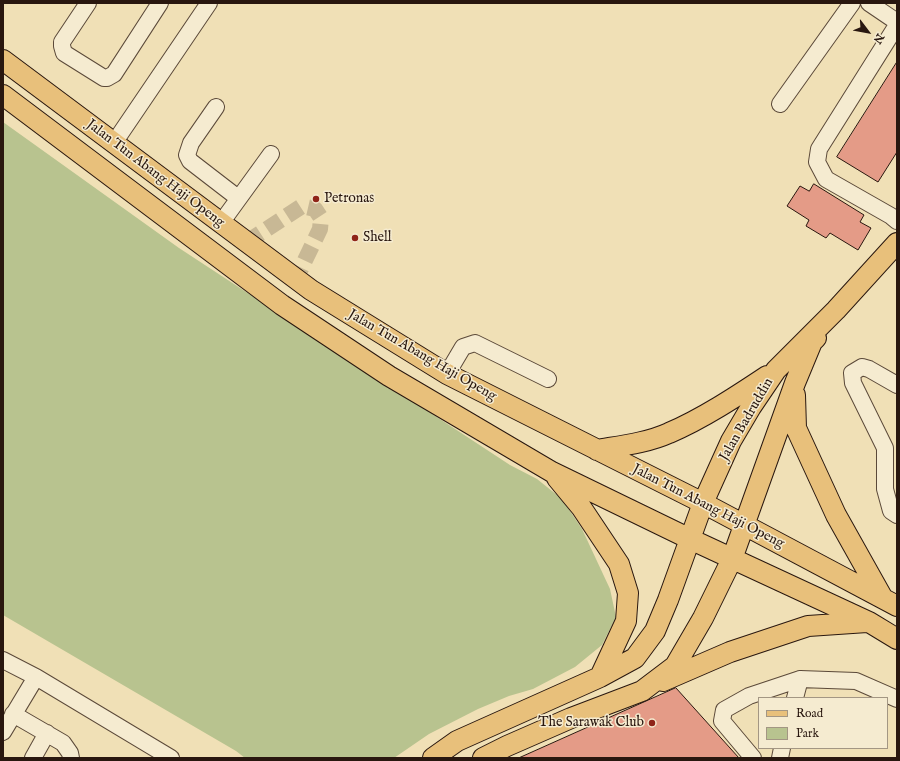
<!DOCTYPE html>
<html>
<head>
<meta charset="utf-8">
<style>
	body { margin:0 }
	#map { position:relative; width:900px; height:761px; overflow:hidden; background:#f0e0b6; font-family:"IM FELL English",serif }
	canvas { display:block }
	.frame { position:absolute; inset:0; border:4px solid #29170f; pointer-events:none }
	.legend { position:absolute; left:758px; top:697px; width:130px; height:52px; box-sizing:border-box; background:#f5ebd0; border:1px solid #a39683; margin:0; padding:5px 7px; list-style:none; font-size:12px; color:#29170f }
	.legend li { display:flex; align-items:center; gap:8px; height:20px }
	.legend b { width:20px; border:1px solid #a39683 }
	.north { position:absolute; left:848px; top:12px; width:40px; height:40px; -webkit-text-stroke:3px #f5ebd0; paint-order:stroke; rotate:122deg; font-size:11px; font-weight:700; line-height:16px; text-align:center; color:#29170f }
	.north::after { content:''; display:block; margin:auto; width:14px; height:18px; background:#29170f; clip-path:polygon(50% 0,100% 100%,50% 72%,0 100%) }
</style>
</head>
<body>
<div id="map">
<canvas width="900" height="761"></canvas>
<div class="frame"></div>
<ul class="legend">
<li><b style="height:5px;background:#e8c07b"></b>Road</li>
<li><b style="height:11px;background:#b8c38f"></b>Park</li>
</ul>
<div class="north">N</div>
</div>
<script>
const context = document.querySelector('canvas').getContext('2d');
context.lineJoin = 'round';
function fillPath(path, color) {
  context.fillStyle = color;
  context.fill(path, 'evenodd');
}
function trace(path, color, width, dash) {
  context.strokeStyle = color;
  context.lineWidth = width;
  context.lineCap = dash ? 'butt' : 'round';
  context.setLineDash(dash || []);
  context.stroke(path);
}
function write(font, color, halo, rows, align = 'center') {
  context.font = font + ' "IM FELL English",serif';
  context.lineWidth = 3;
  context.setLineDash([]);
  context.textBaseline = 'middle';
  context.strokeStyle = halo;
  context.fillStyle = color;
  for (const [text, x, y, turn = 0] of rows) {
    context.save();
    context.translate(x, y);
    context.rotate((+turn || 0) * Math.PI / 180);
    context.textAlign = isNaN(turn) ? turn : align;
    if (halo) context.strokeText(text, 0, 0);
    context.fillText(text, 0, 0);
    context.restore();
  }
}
fillPath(new Path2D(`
	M3,122L179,248L510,465L537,479L562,499L582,529L610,589L616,617L602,645L575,667L533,689L509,696L478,709L429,734L394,758H245L236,751L3,615Z`), '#b8c38f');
const building = new Path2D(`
	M897,62V152L878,182L837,157Z
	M814,184L864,215L860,222L871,228L858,250L830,233L826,238L806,226L809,220L787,206L800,186L809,191Z
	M676,688L739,758H519Z`);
fillPath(building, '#e49b87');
trace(building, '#29170f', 1);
trace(new Path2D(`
	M247,242L302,206L315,209L321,218L320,229L296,279`), '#c8b895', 16, [16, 8]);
const minor = new Path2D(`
	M88,3L62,42V46L64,53L104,78H107L114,74L160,3
	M869,3L897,22
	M897,25L819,149L817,162L826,179L891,216L897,221
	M780,104L852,3
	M216,107L191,143L187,155L190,161L238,198
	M114,143L209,3
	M221,223L271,154
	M447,374L463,347L475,343L548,379
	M897,385L869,369L862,367L852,373L853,383L885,448V489L891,511L897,515
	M3,660L36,677L171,758
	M795,698L800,679
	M13,714L63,743L70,753L71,758
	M3,732L36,677
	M33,758L47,733
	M753,758L722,721L724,710L749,696L800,679L856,681L897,699
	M780,758L782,748`);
const major = new Path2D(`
	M3,60L311,290L447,374L703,503L897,606
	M3,95L282,305L389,376L552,472L690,539L869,622L897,639
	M795,395L796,428L836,515L882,597
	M597,450C620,446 647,443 669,433C702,419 737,396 767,376
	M557,478L581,507L619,564L628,593L626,621L600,677
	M663,681L730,652L808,626L867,622
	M433,758L457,741L600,677L635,658L655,631L668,600L703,503L731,441L751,407L776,370L836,310L897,243
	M483,758L507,746L571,718L642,691L675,666L703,618L732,559L795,383L812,342L816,338`);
trace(minor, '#5b4939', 18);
trace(major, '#29170f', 22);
trace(minor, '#f5ebd0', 16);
trace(major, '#e8c07b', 20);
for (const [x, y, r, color] of [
	[316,199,4,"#8f2418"],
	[355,238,4,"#8f2418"],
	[652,723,4,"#8f2418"]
]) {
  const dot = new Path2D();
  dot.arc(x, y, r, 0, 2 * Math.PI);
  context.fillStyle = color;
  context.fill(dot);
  trace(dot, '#f5ebd0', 1.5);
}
write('14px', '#29170f', '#f5ebd0', [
	["Jalan Tun Abang Haji Openg",155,174,37],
	["Jalan Tun Abang Haji Openg",422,356,30],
	["Jalan Badruddin",747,420,-60],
	["Jalan Tun Abang Haji Openg",708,507,27]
]);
write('14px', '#29170f', '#f5ebd0', [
	["Petronas",324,199],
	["Shell",363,238],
	["The Sarawak Club",644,723,"right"]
], 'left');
</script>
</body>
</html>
